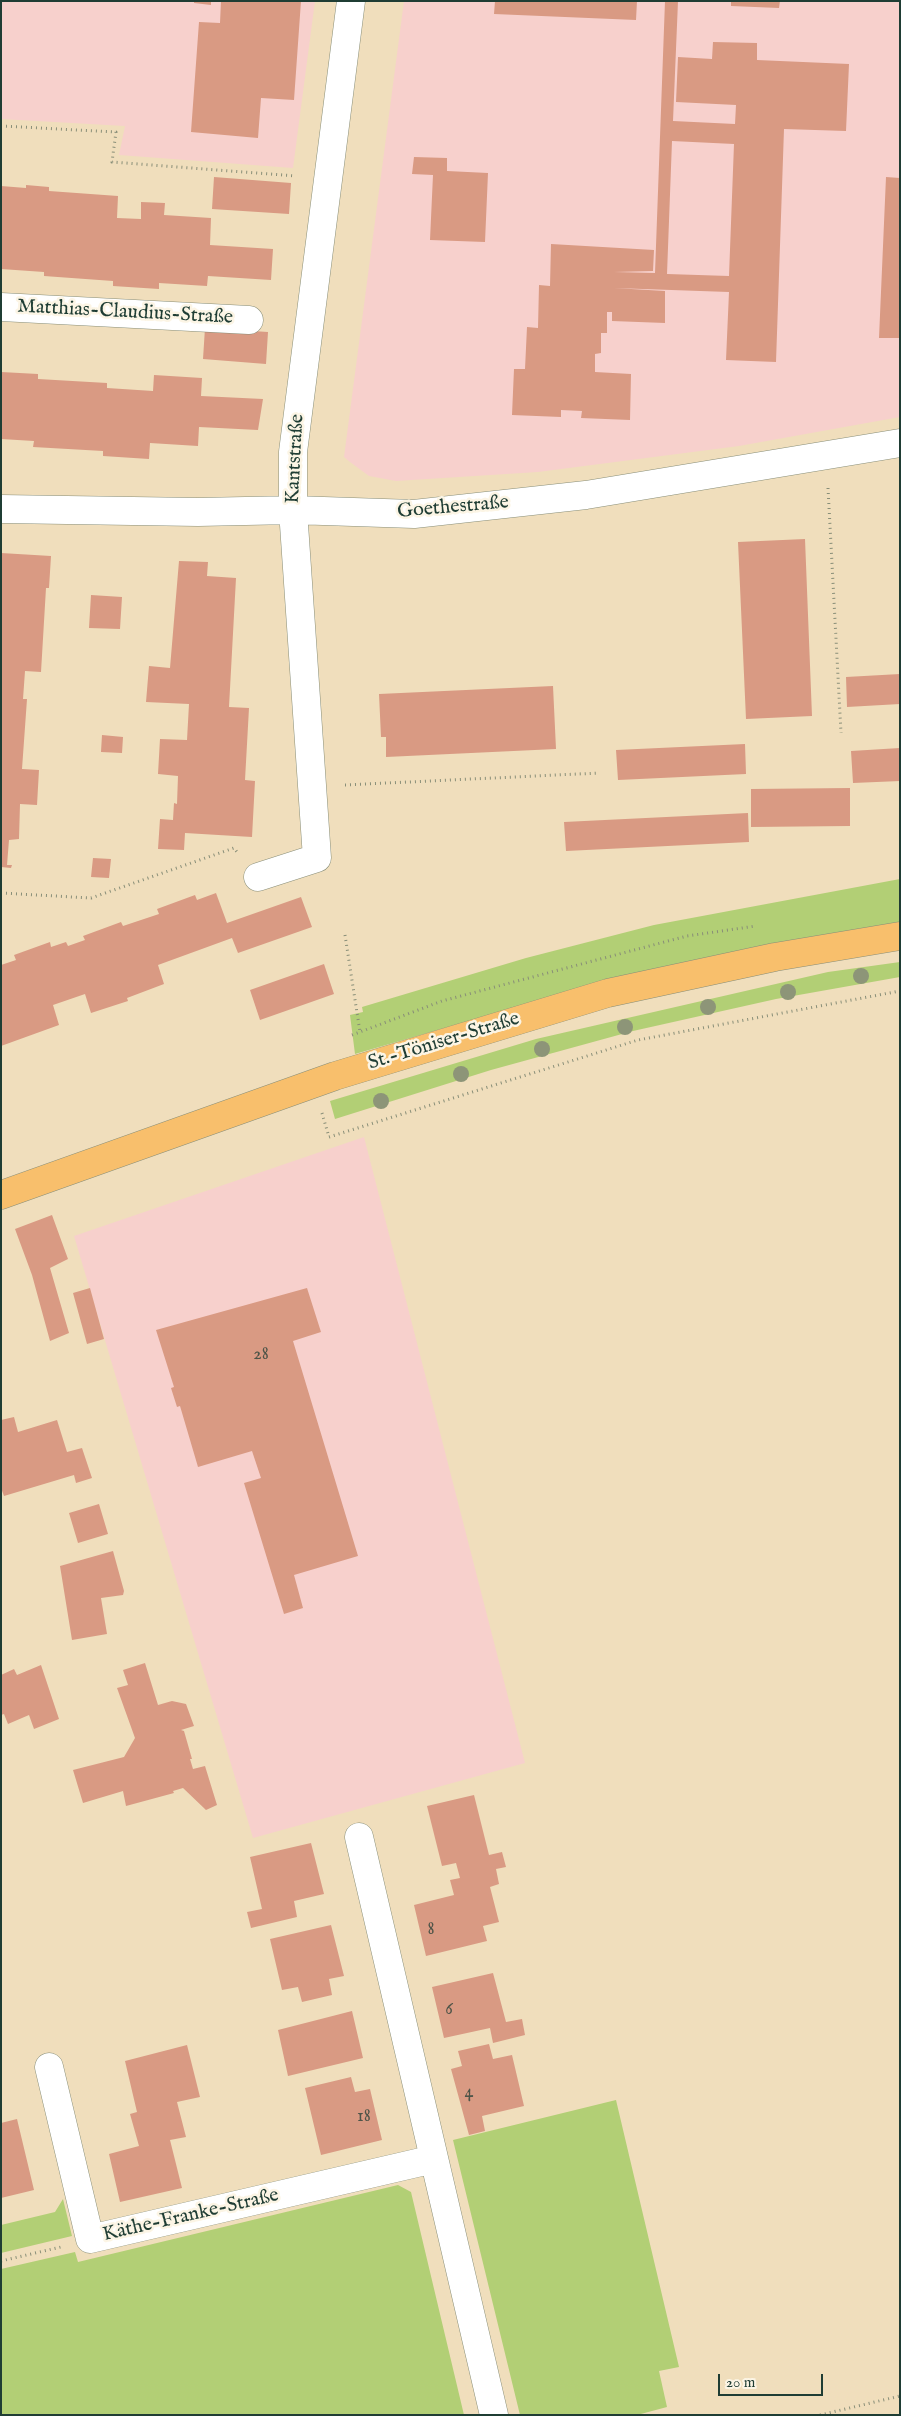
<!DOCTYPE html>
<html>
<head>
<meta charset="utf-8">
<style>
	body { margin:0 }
	#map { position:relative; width:901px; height:2416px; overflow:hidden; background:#f0debc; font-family:"IM FELL English",serif }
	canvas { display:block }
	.frame { position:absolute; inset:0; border:2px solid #1f3d34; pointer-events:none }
	.scale { position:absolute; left:718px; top:2374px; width:105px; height:22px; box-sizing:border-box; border:2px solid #1f3d34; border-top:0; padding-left:6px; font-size:15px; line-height:18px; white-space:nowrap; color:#1f3d34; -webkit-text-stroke:4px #fcf5e5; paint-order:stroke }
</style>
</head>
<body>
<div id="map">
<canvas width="901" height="2416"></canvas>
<div class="frame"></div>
<div class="scale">20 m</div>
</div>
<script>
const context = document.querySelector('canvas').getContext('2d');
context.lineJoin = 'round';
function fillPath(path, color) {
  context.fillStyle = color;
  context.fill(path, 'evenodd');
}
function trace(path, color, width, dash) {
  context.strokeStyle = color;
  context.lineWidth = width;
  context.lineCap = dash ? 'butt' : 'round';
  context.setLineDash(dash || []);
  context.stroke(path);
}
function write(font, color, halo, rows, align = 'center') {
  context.font = font + ' "IM FELL English",serif';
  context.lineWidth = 5;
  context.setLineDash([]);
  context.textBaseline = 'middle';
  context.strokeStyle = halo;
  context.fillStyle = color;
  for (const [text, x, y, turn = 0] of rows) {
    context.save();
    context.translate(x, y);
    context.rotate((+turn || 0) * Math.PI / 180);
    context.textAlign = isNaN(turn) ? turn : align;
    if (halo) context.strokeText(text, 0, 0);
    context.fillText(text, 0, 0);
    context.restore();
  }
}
fillPath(new Path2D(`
	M1,1H315L293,168L119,155L125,126L1,119Z
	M404,1H900V417L739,446L538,472L396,481L369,476L350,462L344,457Z
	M364,1137L525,1763L253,1838L74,1236Z`), '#f7d0cc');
fillPath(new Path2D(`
	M900,879V923L858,929L631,974L355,1054L350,1015L363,1012L362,1007L526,958L654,925Z
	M900,962V977L776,999L633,1031L491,1070L335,1119L330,1101L536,1039L828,972Z
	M616,2100L679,2367L659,2371L667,2407L637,2415H520L453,2140Z
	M398,2185L411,2192L464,2415H1V2269L75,2252L78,2262Z
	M63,2199L72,2236L1,2253V2225L55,2212Z`), '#b2cf75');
fillPath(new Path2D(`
	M194,1H211V5L194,3Z
	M221,1H301L294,100L261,98L258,138L191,132L199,22L220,23Z
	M495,1H637L636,20L494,14Z
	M665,1H678L673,121L735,124L736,105L676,102L678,57L712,59L713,42L757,43V60L849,64L846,131L784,129L776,362L726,360L729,292L614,288L665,291V323L612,321V312H607V333H601V353L595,354V372L631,374L630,420L581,418L582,411L561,410V417L512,415L514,369H525L527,327L538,328L539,285L550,286L551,244L654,250L653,271L614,272L655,273ZM672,141L734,144L729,276L667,274Z
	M731,1H780L779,8L731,6Z
	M414,157L447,158V171L488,173L485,242L430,240L433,175L412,174Z
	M214,177L291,183L289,214L212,209Z
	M886,177L900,178V338H879Z
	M26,185L49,187V191L118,196L117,218L141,219V202L165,203L164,215L211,218L210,245L273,249L271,280L208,276L207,286L159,283V289L113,286V281L44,276V272L1,269V186L26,188Z
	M205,328L268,332L266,364L203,359Z
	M1,372L38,374V379L107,383V388L153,391L154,375L202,378L201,396L263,399L258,430L199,427L198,446L150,443L149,459L103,456V451L33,447L34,441L1,439Z
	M805,539L812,716L746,719L738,542Z
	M1,553L51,556L49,588H46L41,672L25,671L23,699H27L22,769L39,770L37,805L20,804L19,839L9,840L7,865H12L11,868L1,867Z
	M179,561L208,562L207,576L236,578L229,707L249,708L245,780L255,781L252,837L185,833L184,850L158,849L160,819L173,820L174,803L177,804L178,776L158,774L160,739L187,740L189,704L146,702L149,666L170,668Z
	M91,595L122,597L120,629L89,628Z
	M900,674V704L847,707L846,677Z
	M553,686L556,749L386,757V737H381L379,694Z
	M102,735L123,737L122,753L101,752Z
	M745,744L746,774L618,780L616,750Z
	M900,748V781L853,783L851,751Z
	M850,788V826L751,827V789Z
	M748,813L749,842L566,851L564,822Z
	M93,858L111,859L109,878L91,877Z
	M216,893L227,923L301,897L312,927L238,953L232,938L158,965L164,984L127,998L128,1001L91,1013L85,994L53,1005L59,1025L1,1046V965L16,960L14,955L50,942L51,947L66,942L68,946L85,940L83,936L121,922L123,926L159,914L157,909L195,895L197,900Z
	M324,964L334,994L260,1020L250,990Z
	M52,1215L68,1259L50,1268L69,1333L50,1341L32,1275L15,1229Z
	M90,1288L104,1339L87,1344L73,1293Z
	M307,1288L321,1332L293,1341L358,1556L294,1575L303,1608L284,1614L244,1483L261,1478L252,1451L198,1467L180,1406L177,1407L171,1388L174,1387L156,1330Z
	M14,1417L18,1432L57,1420L67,1452L82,1448L92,1478L76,1483L74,1475L4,1496L1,1488V1420Z
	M99,1504L108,1534L78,1543L69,1513Z
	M113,1551L124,1591L123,1595L101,1598L107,1634L72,1640L60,1566Z
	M145,1663L158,1705L172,1701L186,1704L194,1726L181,1730L184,1731L192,1759H190L193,1769L205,1766L217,1805L206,1810L183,1788L173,1791L174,1793L126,1806L123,1791L83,1803L73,1770L124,1757L135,1738L117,1688L128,1685L123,1670Z
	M41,1665L59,1719L34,1729L29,1715L8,1724L4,1714L1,1715V1675L14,1669L17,1675Z
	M474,1795L489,1855L502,1852L506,1867L496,1869L499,1884L490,1887L499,1922L483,1926L487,1941L426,1956L414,1905L454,1895L450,1880L460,1878L456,1863L442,1866L427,1806Z
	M311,1843L324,1894L294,1901L297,1917L251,1928L247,1912L262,1909L250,1857Z
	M331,1925L344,1976L329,1979L332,1995L302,2002L298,1987L282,1990L270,1939Z
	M493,1973L506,2022L522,2019L525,2035L493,2043L490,2028L444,2038L432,1987Z
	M352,2011L363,2058L288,2076L278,2030Z
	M489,2044L493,2059L512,2055L524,2106L482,2116L485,2131L469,2135L451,2069L462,2066L458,2051Z
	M187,2045L200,2097L177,2102L186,2137L170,2140L182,2188L120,2202L109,2154L139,2146L130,2114L137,2112L125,2061Z
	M351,2077L355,2092L370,2089L382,2140L321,2155L305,2088Z
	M17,2119L34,2190L1,2198V2123Z`), '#d99a83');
const minor = new Path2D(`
	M1,307L249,320
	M1,509L198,512L293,510L414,514L586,495L900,443
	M258,877L317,858L293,510V452L351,1
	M359,1837L494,2415
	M49,2067L90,2239L434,2159`);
const major = new Path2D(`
	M1,1195L335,1076L608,993L775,957L900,936`);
trace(minor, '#888e78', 29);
trace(major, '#888e78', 29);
trace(new Path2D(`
	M1,126L116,132L112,162L296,176
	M828,488L841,733
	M345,785L599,773
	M1,893L91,898L234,848L237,852
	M345,935L360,1032
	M352,1035L442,1001L687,936L756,926
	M322,1113L329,1137L638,1040L900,991
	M1,2261L61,2247
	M820,2415L900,2396`), '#888e78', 3, [1, 4]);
trace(minor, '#fff', 28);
trace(major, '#f8bf6c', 28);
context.fillStyle = '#8d9578';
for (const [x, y] of [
	[861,976],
	[788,992],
	[708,1007],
	[625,1027],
	[542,1049],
	[461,1074],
	[381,1101]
]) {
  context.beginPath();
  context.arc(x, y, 8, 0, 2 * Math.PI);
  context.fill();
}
write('18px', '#4e5448', null, [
	["28",261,1355],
	["8",431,1930],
	["6",449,2010],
	["4",469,2093],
	["18",364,2117]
]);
write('20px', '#1f3d34', '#fcf5e5', [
	["Matthias-Claudius-Straße",125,313,3],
	["Kantstraße",296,459,-87],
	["Goethestraße",453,508,-5],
	["St.-Töniser-Straße",444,1042,-17],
	["Käthe-Franke-Straße",191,2216,-13]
]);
</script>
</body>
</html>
